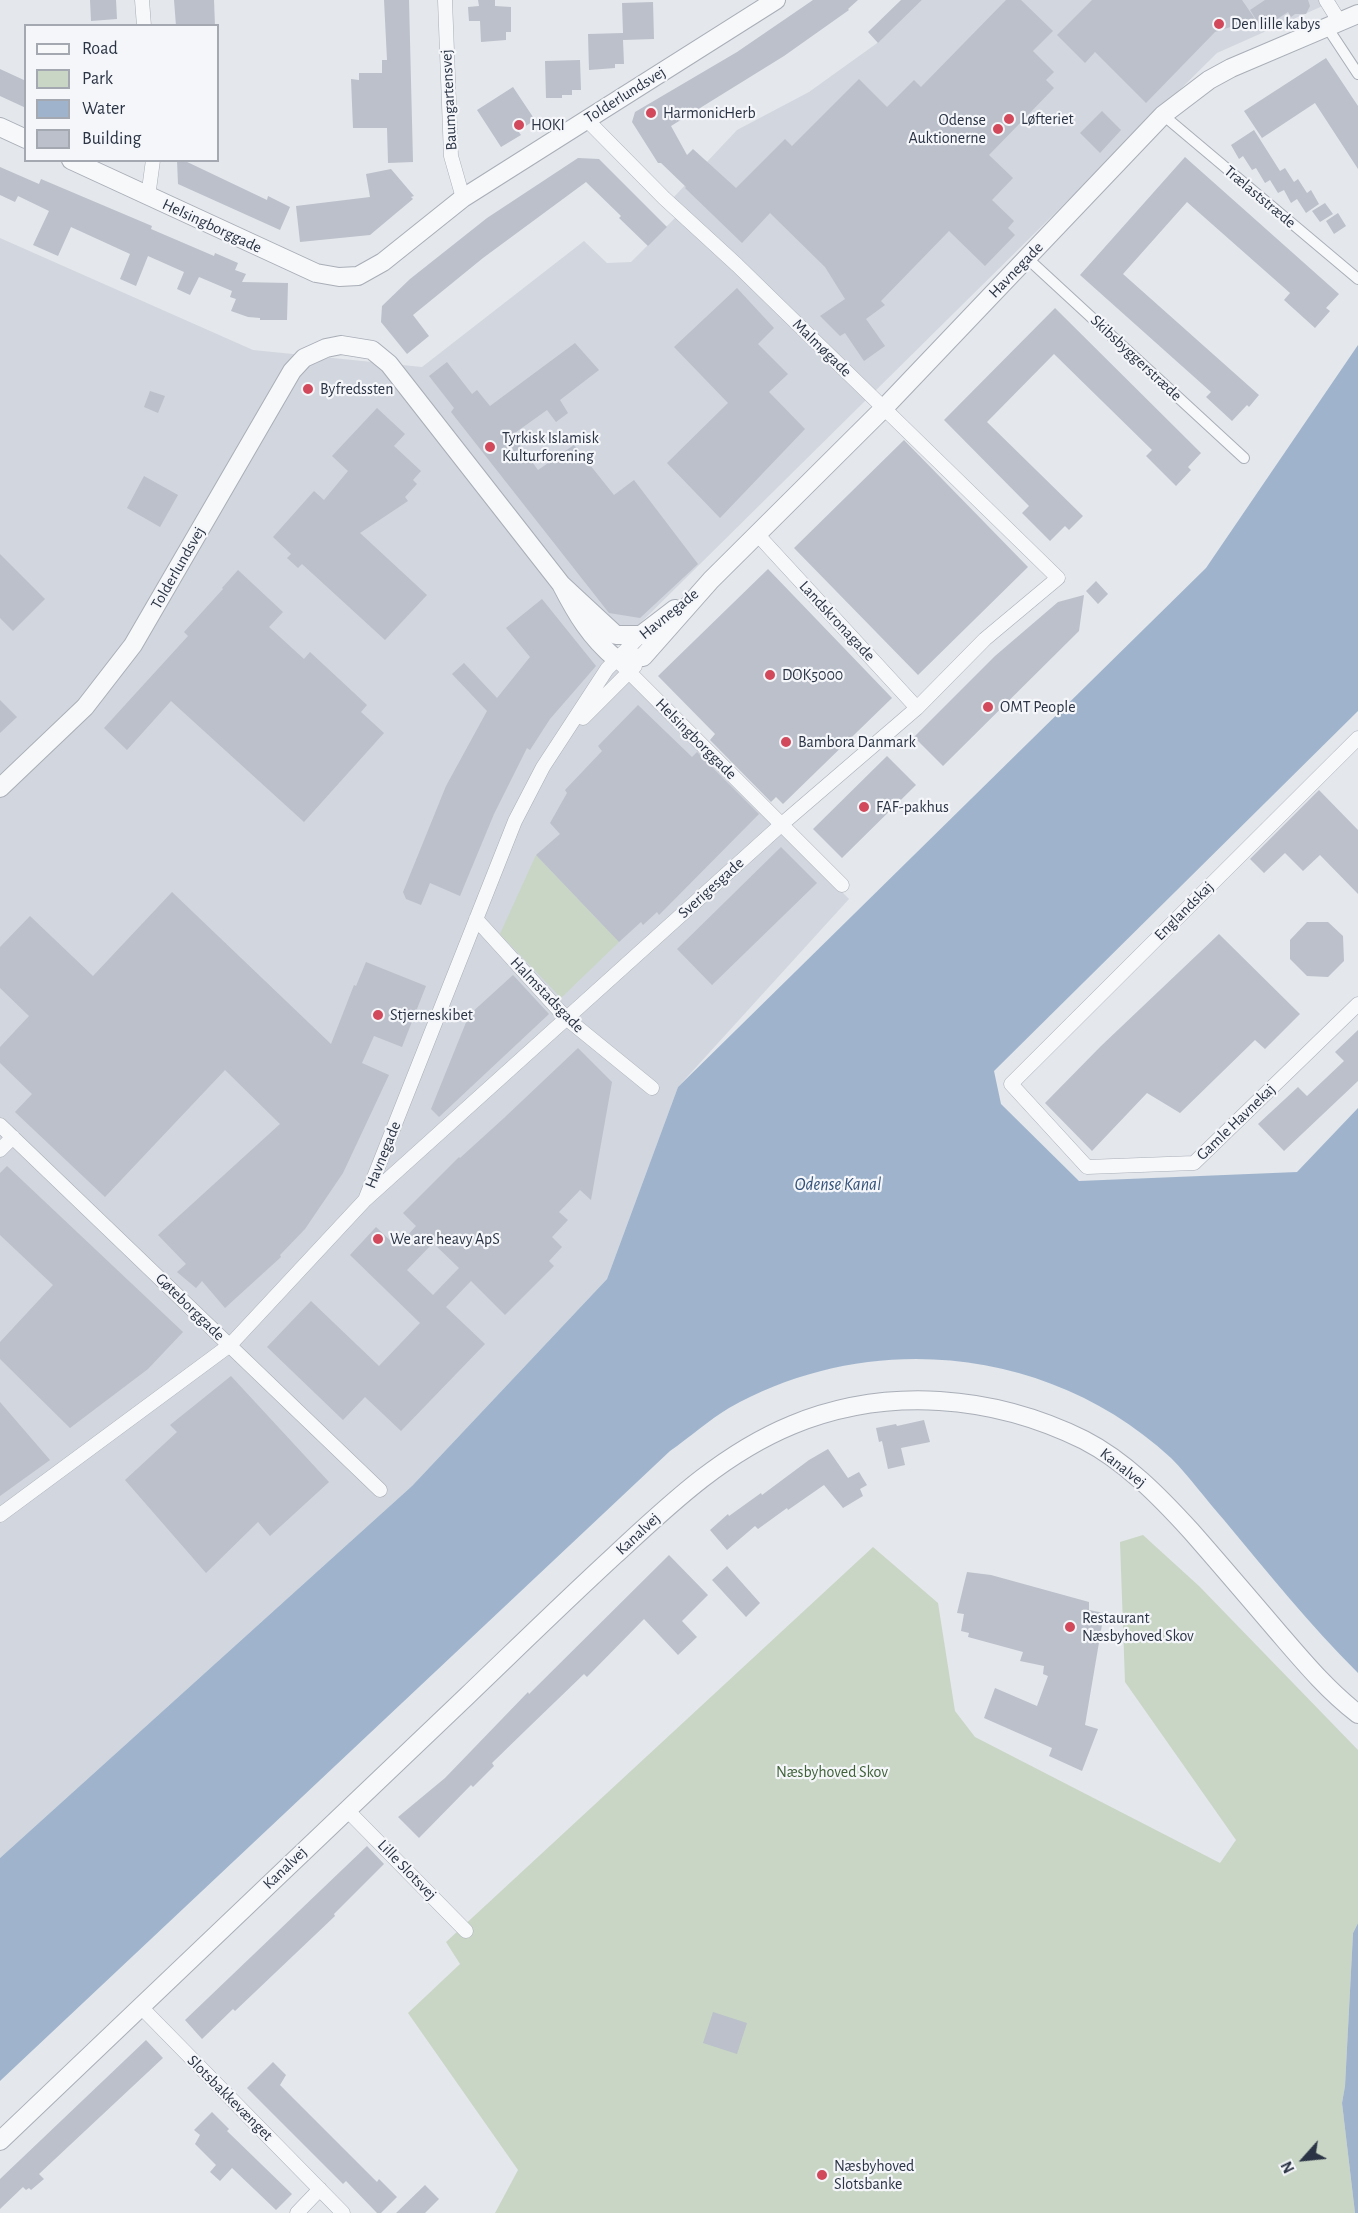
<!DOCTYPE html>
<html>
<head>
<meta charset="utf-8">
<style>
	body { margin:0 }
	#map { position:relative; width:1358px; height:2213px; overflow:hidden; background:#e4e7ec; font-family:"Alegreya Sans",sans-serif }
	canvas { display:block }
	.legend { position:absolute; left:24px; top:24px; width:195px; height:138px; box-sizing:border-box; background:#f4f6f9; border:2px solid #a4a8b1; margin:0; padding:8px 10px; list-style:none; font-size:18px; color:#2b3445 }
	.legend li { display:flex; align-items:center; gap:12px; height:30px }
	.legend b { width:30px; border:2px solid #a4a8b1 }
	.north { position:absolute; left:1274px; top:2129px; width:60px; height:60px; -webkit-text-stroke:4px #f4f6f9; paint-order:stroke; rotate:243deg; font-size:16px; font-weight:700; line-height:24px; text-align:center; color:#2b3445 }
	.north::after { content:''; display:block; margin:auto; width:21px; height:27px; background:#2b3445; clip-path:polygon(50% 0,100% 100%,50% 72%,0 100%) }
</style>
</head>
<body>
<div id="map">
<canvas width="1358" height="2213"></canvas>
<ul class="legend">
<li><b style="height:8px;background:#f7f8fa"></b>Road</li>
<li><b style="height:16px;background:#c9d6c5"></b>Park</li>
<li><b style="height:16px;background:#9fb4cc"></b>Water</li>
<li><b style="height:16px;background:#bbc0ca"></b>Building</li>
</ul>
<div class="north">N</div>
</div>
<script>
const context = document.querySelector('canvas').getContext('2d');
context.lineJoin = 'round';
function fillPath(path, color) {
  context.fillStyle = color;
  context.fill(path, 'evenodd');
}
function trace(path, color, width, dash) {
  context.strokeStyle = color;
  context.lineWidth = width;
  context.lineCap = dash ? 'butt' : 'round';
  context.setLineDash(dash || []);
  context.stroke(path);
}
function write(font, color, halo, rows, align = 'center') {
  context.font = font + ' "Alegreya Sans",sans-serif';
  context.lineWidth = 4.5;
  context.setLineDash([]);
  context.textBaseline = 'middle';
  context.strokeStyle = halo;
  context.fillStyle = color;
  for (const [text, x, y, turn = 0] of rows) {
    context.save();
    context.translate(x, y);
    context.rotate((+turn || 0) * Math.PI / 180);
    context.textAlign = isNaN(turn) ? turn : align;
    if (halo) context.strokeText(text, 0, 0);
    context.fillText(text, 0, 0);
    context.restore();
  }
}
fillPath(new Path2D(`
	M922,0H1336L1217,53L607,656L849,899L678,1087L607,1279L412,1486L0,1858V238L253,350L422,367L584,241L607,263L631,262L684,209L673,198L737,130L809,92L880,41Z`), '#d2d6de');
fillPath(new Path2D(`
	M536,855L619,942L561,998L500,934Z
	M1143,1535L1199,1586L1358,1750V1923L1353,1933L1345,2086L1342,2103L1355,2213H495L518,2170L408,2013L460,1964L446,1942L873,1547L938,1603L955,1711L975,1737L1220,1863L1236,1840L1125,1682L1120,1542Z`), '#c9d6c5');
fillPath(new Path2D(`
	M1358,345V711L994,1071L1001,1104L1079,1181L1297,1172L1358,1108V1673C1310,1625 1267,1572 1224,1520C1206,1500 1190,1477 1171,1458C1051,1347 871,1328 729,1408C709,1420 690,1437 670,1451L0,2081V1858L412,1486L607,1279L678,1087L1206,568Z
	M1358,1923V2213H1355L1342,2103L1345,2086L1353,1933Z`), '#9fb4cc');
fillPath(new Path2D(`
	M90,0H116L117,19L91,21Z
	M174,0H214L215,26H176Z
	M384,0H409L413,162L388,163L387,128H353L351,79L359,80V73H382V60H387Z
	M478,0H495V6L511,7V32H506V40L481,42L480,21H469L468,7L479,6Z
	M813,0H858L848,9L849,10L784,56L671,126L687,155L693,149L736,188L785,139L792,146L859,79L887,107L914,80L921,87L1006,0H1021L1053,31L1033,51L1054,72L1046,80L1054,88L989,155L1013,178L992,200L1014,221L1008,228L1015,235L985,266L949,231L881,301L885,305L866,319L885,346L864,361L845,333L840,336L820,316L845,299L825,267L770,213L742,243L685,188L686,187L661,163H658L632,122L635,112L737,52Z
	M901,0H922L878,43L868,32Z
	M1092,0H1242L1255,19L1215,32L1146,103L1095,52L1085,63L1057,35Z
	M1265,0H1308L1310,6L1306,14H1295L1291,17L1288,12L1262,29L1250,10Z
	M653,2L654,39L623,40L624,64H615V68L589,70L588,34L623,33L622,3Z
	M1326,58L1358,106V169L1315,103L1262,138L1244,111Z
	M580,60L581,90H572V95H562V98H546L545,61Z
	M0,69L26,81V108L0,96Z
	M513,87L535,120L518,131L521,135L501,147L477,110Z
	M1102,111L1121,130L1100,153L1080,133Z
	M1254,130L1280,171L1285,168L1294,182L1298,179L1307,193L1311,190L1319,204L1306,213L1297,199L1291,203L1284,190L1278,193L1270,180L1265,183L1256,168L1252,170L1243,156L1239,159L1231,145Z
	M1185,157L1339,294L1326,308L1330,311L1315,328L1284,300L1290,293L1187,202L1123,274L1259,395L1249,407L1247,405L1232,421L1206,397L1211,392L1080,275Z
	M578,158L599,159L667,227L648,246L619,218L621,216L586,182L483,258L413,315L429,336L407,354L381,322L382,306L410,279L487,218Z
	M177,160H183L267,200L268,196L290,207L280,230L178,184Z
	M0,167L39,184L41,179L152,226L151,229L214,256L215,253L238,263L235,270L246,274L242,282L288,283L287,320H260V318L248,317L231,311L236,299L230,297L232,291L199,277L190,295L177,289L184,272L148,256L136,286L120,279L130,254L71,227L58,256L33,245L49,211L18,196L15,202L0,195Z
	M391,169L414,196L411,197L413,199L370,235L300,242L296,206L370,197L366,174Z
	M1325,203L1333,214L1320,222L1312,211Z
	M1338,213L1346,226L1334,234L1326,221Z
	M737,288L774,328L758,344L788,374L769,392L805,429L720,518L667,463L728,403L674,347Z
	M1055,308L1201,453L1188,467L1191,470L1176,486L1146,456L1152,450L1054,354L987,422L1083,516L1069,530L1065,526L1050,541L1022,513L1029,506L944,420Z
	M575,343L599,370L560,400L568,413L556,422L547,410L512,435L538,470L574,445L614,495L634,480L698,564L640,618L609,613L451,412L454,408L429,376L447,362L472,394L477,390L490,406Z
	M150,391L165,396L158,413L144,407Z
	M377,408L405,434L394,446L421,471L413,480L417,484L405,497L408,501L360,533L427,595L385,640L302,564L298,568L287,558L291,554L273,537L314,491L324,500L348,471L332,456Z
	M904,440L1028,567L918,675L794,548Z
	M144,476L178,495L160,527L127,508Z
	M0,554L45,599L13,631L0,618Z
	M768,569L892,698L783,804L776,797L771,802L710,740L715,734L658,676Z
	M238,570L283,612L269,627L304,659L310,652L367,705L361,712L384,733L304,822L171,701L127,750L104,728L188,636L184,632L223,589L222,588Z
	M1096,581L1108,594L1098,604L1086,591Z
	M1084,595L1079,631L943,766L914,737L995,656L1058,602Z
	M542,599L596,666L550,719L530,750L527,748L494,814L460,896L430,883L421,905L406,899L403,892L446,786L487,711L452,674L464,663L497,698L530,657L506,628Z
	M0,700L17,717L0,733Z
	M638,705L692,757L697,752L759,814L659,915L657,912L643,925L641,922L619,942L536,855L560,834L550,823L567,793L565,790L602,751L598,746Z
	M887,756L916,785L842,858L813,829Z
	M1319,790L1358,830V894L1320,855L1303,871L1285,853L1264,873L1250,859Z
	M781,847L817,883L712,985L677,949Z
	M172,892L331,1044L354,985L356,986L366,962L426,986L402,1047L374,1036L362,1063L389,1075L343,1173L305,1229L280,1255L281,1257L225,1308L202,1281L196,1288L177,1272L186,1264L158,1235L280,1124L225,1070L105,1197L15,1112L32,1094L0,1063V1047L29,1016L0,988V947L30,916L93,976Z
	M1307,922H1328L1343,936L1344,961L1328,977L1307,976L1290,959V940Z
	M1219,934L1300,1014L1265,1049L1255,1040L1180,1113L1147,1093L1092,1151L1045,1103L1101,1046Z
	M513,975L549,1014L439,1117L431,1109L469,1015Z
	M1358,1030V1081L1284,1151L1258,1124L1298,1087L1307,1096L1344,1061L1335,1052Z
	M578,1048L612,1082L591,1200L580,1190L559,1212L568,1220L552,1237L562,1247L549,1261L554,1266L505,1315L471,1281L446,1307L485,1344L401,1431L365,1397L343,1420L267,1347L311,1301L379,1366L420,1323L350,1255L376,1227L397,1247L416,1226L403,1213L459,1157L460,1158L504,1118ZM433,1243L459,1268L433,1295L407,1270Z
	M7,1166L183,1332L148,1369L70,1428L0,1359V1342L53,1285L0,1235V1173Z
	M231,1376L329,1482L270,1536L258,1522L206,1573L125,1480L177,1432L170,1425Z
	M0,1402L50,1460L0,1496Z
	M924,1420L930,1442L901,1448L905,1465L888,1469L882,1441L879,1442L876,1428L896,1424L897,1426Z
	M828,1449L848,1478L859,1472L867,1485L860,1489L863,1496L843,1508L824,1485L788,1510L787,1508L758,1529L755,1526L727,1550L710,1530L728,1514L729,1516L761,1493L762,1495L809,1460Z
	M669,1555L708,1595L682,1621L697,1637L678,1655L644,1619L587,1677L584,1674L528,1728L492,1763L494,1766L473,1787L471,1785L419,1838L398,1817L445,1778L528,1692L529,1694Z
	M727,1566L760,1603L746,1617L712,1580Z
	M967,1572L991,1575L1089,1602V1610L1104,1613L1085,1725L1098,1729L1082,1771L1049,1756L1052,1748L984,1718L995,1688L1037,1706L1048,1676L1043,1674L1044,1666L1020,1661L1023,1652L968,1637L969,1633L961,1631L964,1614L957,1613Z
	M367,1846L384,1864L334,1914L335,1916L235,2011L233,2009L202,2039L185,2020Z
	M713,2012L747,2023L737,2054L703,2043Z
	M146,2040L163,2058L39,2174L44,2179L31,2190L29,2188L26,2190L23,2187L0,2209V2179Z
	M273,2062L286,2075L280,2085L377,2182L379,2179L397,2197L381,2213H377L346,2181L343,2184L247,2088Z
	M212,2112L229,2129L227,2131L292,2194L276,2210L232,2168L220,2181L210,2172L216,2165L195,2144L200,2135L194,2130Z
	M425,2185L439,2199L425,2213H396Z`), '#bbc0ca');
const pedestrian = new Path2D(`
	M1327,27L1358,74
	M1163,115L1358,279
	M1027,258L1244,458`);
const minor = new Path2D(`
	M142,0L144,26
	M445,0L451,156L463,198
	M1326,0L1339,21
	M148,197L153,160
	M757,534L917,708
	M616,659L842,885
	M583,718L635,666
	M1358,738L1011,1084L1087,1167L1194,1163L1358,1004
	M476,919L566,1018L652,1088
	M0,1125L380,1490
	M0,1150L13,1137
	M365,1200L782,824L917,708L985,639L1058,578L737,265L664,198L586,119
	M0,1515L230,1345L365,1200L515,821L543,767L607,669L641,635
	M347,1810L466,1931
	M140,2006L343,2213
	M297,2213L320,2189`);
const tertiary = new Path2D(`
	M0,127L26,139
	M71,160L316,273L339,277L358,276L383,262L463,198L776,0
	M561,584C577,615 590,637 616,659L643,657L711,580L884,408L1163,115L1209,80L1231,68L1358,14
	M0,788L85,707L133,645L292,371L304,358L326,348L341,345L372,350L389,364L561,584L616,635H641L675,609
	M0,2141C155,1992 312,1844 468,1695C517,1648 565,1601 615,1555C670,1504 722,1454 792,1425C887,1386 993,1395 1084,1440C1125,1461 1160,1497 1191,1531C1220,1564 1249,1598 1278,1632C1303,1661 1327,1690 1358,1714`);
trace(pedestrian, '#a9aeb7', 12);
trace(minor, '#a9aeb7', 15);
trace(tertiary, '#a9aeb7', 20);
trace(pedestrian, '#f7f8fa', 10);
trace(minor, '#f7f8fa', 14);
trace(tertiary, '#f7f8fa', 18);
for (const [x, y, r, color] of [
	[1219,24,6,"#d1495b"],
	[651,113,6,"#d1495b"],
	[1009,119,6,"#d1495b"],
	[519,125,6,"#d1495b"],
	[998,129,6,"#d1495b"],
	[308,389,6,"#d1495b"],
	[490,447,6,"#d1495b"],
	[770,675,6,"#d1495b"],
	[988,707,6,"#d1495b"],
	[786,742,6,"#d1495b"],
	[864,807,6,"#d1495b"],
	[378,1015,6,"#d1495b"],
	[378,1239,6,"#d1495b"],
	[1070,1627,6,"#d1495b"],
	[822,2175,6,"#d1495b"]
]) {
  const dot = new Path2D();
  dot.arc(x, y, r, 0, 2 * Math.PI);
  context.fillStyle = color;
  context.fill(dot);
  trace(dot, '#f4f6f9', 2);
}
write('16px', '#2b3445', '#f4f6f9', [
	["Den lille kabys",1231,24],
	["HarmonicHerb",663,113],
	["Løfteriet",1021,119],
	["Odense",986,120,"right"],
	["Auktionerne",986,138,"right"],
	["HOKI",531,125],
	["Byfredssten",320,389],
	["Tyrkisk Islamisk",502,438],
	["Kulturforening",502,456],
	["DOK5000",782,675],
	["OMT People",1000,707],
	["Bambora Danmark",798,742],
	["FAF-pakhus",876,807],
	["Stjerneskibet",390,1015],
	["We are heavy ApS",390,1239],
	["Restaurant",1082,1618],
	["Næsbyhoved Skov",1082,1636],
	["Næsbyhoved",834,2166],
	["Slotsbanke",834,2184]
], 'left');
write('16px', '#2b3445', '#f4f6f9', [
	["Tolderlundsvej",625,95,-32],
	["Baumgartensvej",449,100,-93],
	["Trælaststræde",1260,197,40],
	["Helsingborggade",212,226,25],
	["Havnegade",1016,270,-46],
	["Malmøgade",822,348,44],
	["Skibsbyggerstræde",1136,358,43],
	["Tolderlundsvej",178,568,-60],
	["Havnegade",669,614,-39],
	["Landskronagade",837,621,47],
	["Helsingborggade",696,739,45],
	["Sverigesgade",711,888,-42],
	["Englandskaj",1184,911,-45],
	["Halmstadsgade",547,995,46],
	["Gamle Havnekaj",1236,1122,-44],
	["Havnegade",383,1155,-68],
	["Gøteborggade",190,1307,44],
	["Kanalvej",1123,1468,38],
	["Kanalvej",638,1534,-43],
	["Kanalvej",285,1868,-44],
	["Lille Slotsvej",407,1870,46],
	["Slotsbakkevænget",230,2098,45]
]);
write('16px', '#3f6138', '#f4f6f9', [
	["Næsbyhoved Skov",832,1772]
]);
write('italic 18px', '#34527a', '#f4f6f9', [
	["Odense Kanal",838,1185]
]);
</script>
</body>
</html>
